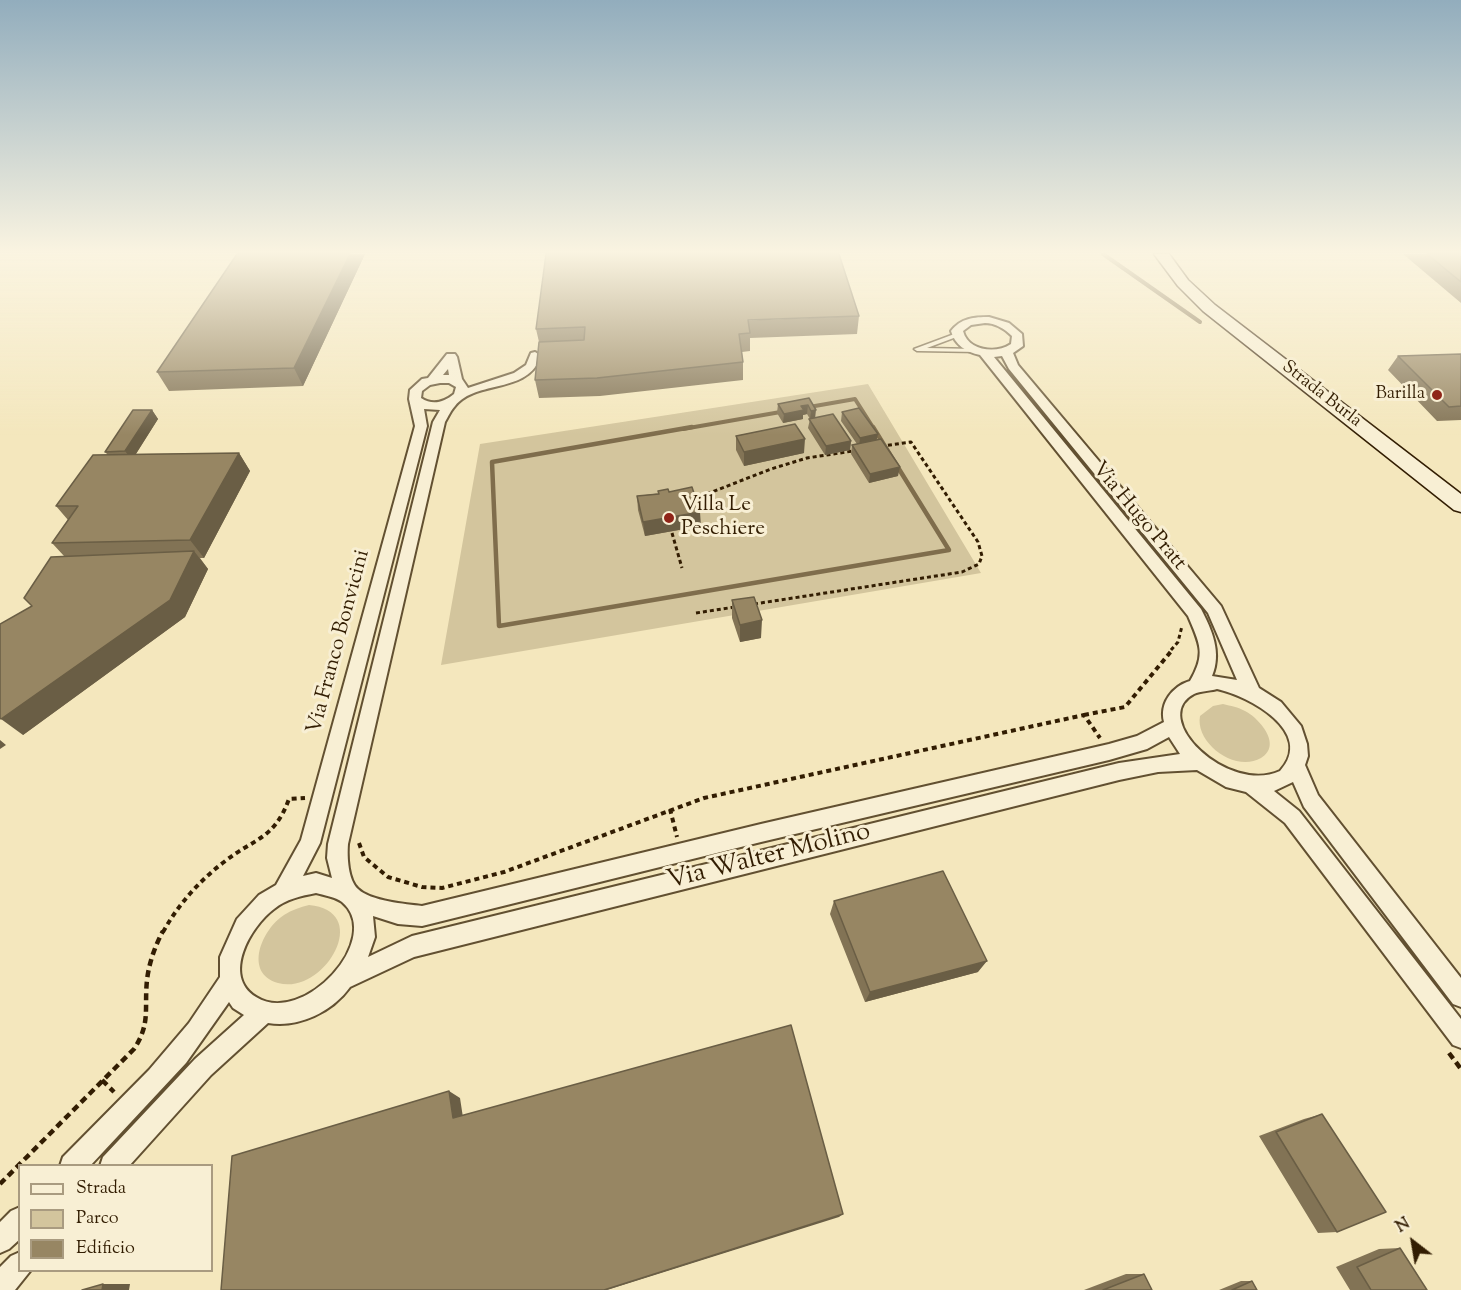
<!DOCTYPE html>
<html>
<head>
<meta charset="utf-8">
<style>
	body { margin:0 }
	#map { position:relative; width:1461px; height:1290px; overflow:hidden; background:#f4e7bd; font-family:"Sorts Mill Goudy",serif }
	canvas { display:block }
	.legend { position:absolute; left:18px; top:1164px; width:195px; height:108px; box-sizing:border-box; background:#f8efd4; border:2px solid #a99b80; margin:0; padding:8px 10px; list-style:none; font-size:18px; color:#321d02 }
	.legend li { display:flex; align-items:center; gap:12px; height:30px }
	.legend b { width:30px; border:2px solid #a99b80 }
	.north { position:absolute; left:1383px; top:1212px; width:60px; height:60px; -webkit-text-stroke:4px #f8efd4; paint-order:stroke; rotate:329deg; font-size:16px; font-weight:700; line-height:24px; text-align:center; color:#321d02 }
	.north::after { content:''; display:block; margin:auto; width:21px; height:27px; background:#321d02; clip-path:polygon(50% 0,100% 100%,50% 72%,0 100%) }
</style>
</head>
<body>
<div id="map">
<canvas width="1461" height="1290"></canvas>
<ul class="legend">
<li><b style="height:8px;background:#f8efd4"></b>Strada</li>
<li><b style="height:16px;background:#d3c59d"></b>Parco</li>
<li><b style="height:16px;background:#978663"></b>Edificio</li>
</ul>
<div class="north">N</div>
</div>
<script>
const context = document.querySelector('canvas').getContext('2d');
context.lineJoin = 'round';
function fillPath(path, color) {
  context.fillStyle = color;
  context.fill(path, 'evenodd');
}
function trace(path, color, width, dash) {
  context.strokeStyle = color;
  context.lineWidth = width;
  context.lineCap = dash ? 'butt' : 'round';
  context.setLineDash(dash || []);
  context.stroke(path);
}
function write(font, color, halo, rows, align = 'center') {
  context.font = font + ' "Sorts Mill Goudy",serif';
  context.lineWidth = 6;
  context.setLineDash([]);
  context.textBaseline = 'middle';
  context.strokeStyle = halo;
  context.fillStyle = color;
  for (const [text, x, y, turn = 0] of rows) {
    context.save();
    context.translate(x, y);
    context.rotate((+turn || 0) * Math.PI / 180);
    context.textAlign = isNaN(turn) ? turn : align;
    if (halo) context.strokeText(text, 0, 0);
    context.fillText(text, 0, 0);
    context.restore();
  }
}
fillPath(new Path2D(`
	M868,384L981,573L441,665L480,444Z
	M1223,704C1231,706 1238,707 1245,711C1259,718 1283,745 1261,758C1235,773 1195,743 1200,716L1213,706Z
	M309,905C374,911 324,996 278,983C243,973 262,929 284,915C292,910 300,907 309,905Z`), '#d3c59d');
trace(new Path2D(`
	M1103,254L1200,322
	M683,429L855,399L874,429`), '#7f6d4c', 4);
trace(new Path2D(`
	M692,427L492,462L499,626L949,550L873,427`), '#7f6d4c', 4.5);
const service = new Path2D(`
	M957,333L960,335L959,336L927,348L976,349L979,351L978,352L917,351L914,349Z`);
const minor = new Path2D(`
	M989,317L1009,323L1022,334L1023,346L1013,353L1018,365L1221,606L1259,688L1281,702L1301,726L1307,744L1308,756L1305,765L1318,795L1461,978V1007L1453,1004L1304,807L1293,782L1274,791L1299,811L1461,1019V1048L1453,1045L1285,823L1246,792L1226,787L1197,770L1158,772L1119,780L414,957L350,987C332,1012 299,1028 268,1023L211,1075L129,1166H100L103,1157L195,1059L244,1015L233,1008L229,1002L186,1063L90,1166H60L63,1157L149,1070L189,1023L220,977V957L237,919L259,895L276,885L301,840L415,426L409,399L410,390L422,379L428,378L447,354H455L457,357L462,379L468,388L514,373L526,365L531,353L535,352L541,356C527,395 477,379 455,406C451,410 448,417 445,422L348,844C347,857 348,880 358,889C370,901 406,904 422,906L761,824L1109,744L1137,736L1164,722C1159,703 1173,686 1190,681C1206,654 1200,644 1188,616L980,355C966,352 955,345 951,331C961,318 974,317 989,317ZM985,323C995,323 1005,329 1012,336L1011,344C996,354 968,351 963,331L971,325ZM1002,356L1009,369L1208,613L1237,680L1212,676C1222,653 1212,630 1201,609L994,357ZM448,369L449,375H443ZM440,383H449L456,387L454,394C444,402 433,406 421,398L422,391L430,385ZM424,409L440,410L433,422L328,844L327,858L332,878L316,873L303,876L320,843L427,426ZM1217,689C1249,696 1316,732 1280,771C1228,795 1148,718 1194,694C1200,691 1210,691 1217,689ZM1169,737L1180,754L1119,763L412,936L368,957L375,937L373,916L398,924L422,926L761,842L1109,760L1147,749ZM316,893C323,895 336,897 342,902C385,938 303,1027 256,997C222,976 250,927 274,909C286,899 301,896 316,893Z
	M20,1207V1239L9,1249L0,1253V1222L11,1211Z
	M20,1252V1270H31L15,1290H0V1267L11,1256Z`);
const secondary = new Path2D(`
	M1154,254H1169L1188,280L1215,305L1461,494V512L1454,510L1203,311L1178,286Z`);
trace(service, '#625031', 3);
trace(minor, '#625031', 4);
trace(secondary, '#321d02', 3);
trace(new Path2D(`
	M694,499L771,469L807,458L853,451
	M672,533L682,568
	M754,604L962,572L979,564L982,556L978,542L911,442L883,446
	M696,613L735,607
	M1171,650L1178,642L1182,626`), '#321d02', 3, [4, 3]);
trace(new Path2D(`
	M1084,715L1125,707L1173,649
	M670,809L677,837
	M359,843L364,857L388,877L422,887L442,888L504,872L704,798L1084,715L1100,738
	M163,932C178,905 199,881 224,862C254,838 274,840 289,799L305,798`), '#321d02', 4, [5, 4]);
trace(new Path2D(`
	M1449,1053L1461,1069
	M102,1080L114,1092
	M0,1184L134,1049C151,1023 144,1009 147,980C149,963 155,946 163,931`), '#321d02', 4.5, [7, 4.5]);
fillPath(service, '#f8efd4');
fillPath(minor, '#f8efd4');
fillPath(secondary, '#f8efd4');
fillPath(new Path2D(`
	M365,254L303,386L169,391L157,372Z
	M1403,254H1461V303Z
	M859,316L857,334L750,338V351L742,352L743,362V380L600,396L539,398L535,380L539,342L536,329Z
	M1461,354V420L1437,421L1388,370L1398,356Z
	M809,398L815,418L851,441L850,450L825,455L808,428L810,419L807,414L803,415V419L783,423L777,413L778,404Z
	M152,410L158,419L136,454L239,453L250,471L204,558H200L208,569L185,617L23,735L32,606L64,556L52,543L68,520L56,506L108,455L105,452Z
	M842,412L877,440L898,476L869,483L851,454L852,445L857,444L841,421Z
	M736,436L804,453L744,466L736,450Z
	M669,492L701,526L645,536L638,510L637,496Z
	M732,600L761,638L740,642L732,618Z
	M834,901L978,972L865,1002L830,914Z
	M1322,1114L1337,1232L1318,1233L1259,1136L1304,1119Z
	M1400,1248L1427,1290H1350L1336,1267L1379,1249Z
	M1126,1274H1144L1152,1290H1084Z
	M1241,1281H1252L1257,1290H1219Z`), '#827355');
fillPath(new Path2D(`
	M350,254H365L303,386L294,368Z
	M808,405L807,414L803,415V419L783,423L784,414L801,406Z
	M152,410L158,419L132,460L125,451Z
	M816,410L815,419L810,420L811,411Z
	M878,434L876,443L859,447L860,438Z
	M805,439L804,453L744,466V452Z
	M851,441L850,450L825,455L826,446Z
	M239,453L250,471L204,558L190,540Z
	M900,467L898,476L869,483L870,474Z
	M700,512L701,526L645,536L643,522Z
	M194,551L208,569L185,617L23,735L1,719Z
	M762,620L761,638L740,642V625Z
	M0,740L6,745L0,749Z
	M987,961L978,972L865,1002L870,992Z
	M449,1091L460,1098L464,1124L453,1118Z
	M843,1214L839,1217L607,1290H604Z
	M103,1284H130L129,1290H102Z`), '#6a5e45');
const building = new Path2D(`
	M237,254H350L294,368L157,372Z
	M546,254H839L859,316L748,320L750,333L739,334L743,362L597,378L535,380L539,342L584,340L585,327L536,329Z
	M1427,254H1461V282Z
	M1461,354V406L1449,407L1398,356Z
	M809,398L816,410L811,411L808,405L801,406L804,410L784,414L778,404Z
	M859,408L878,434L860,438L842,412Z
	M133,410H152L125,451L105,452Z
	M833,414L851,441L826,446L809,419Z
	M795,424L805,439L744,452L736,436Z
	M881,439L900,467L870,474L852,445Z
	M239,453L190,540L52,543L78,506H56L93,455Z
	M692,487L700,512L643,522L637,496L659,494L658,491L668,489L669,492Z
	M194,551L170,600L1,719L0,718V624L32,606L24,598L51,557Z
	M754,597L762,620L740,625L732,600Z
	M943,871L987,961L870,992L834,901Z
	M791,1025L843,1214L604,1290H221L232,1156L449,1091L453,1118Z
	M1322,1114L1386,1212L1337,1232L1276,1132Z
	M1400,1248L1427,1290H1371L1357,1267Z
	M1144,1274L1152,1290H1103Z
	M1252,1281L1257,1290H1232Z
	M103,1284L102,1290H82Z`);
fillPath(building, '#978663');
trace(building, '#6a5e45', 1.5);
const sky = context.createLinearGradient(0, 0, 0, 435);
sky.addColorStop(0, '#92adbd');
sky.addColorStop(0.58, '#faf4e1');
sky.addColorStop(1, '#faf4e100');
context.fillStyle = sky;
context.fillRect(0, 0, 1461, 435);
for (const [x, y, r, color] of [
	[1437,395,6,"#8f2418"],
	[669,518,6,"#8f2418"]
]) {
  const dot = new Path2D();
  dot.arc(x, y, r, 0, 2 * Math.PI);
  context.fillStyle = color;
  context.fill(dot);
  trace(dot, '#f8efd4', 2);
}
write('18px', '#321d02', '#f8efd4', [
	["Strada Burla",1321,395,38]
]);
write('18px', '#321d02', '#f8efd4', [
	["Barilla",1425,395]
], 'right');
write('21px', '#321d02', '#f8efd4', [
	["Villa Le",681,506],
	["Peschiere",681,530]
], 'left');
write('21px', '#321d02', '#f8efd4', [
	["Via Hugo Pratt",1138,517,50],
	["Via Franco Bonvicini",340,642,-75]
]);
write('26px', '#321d02', '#f8efd4', [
	["Via Walter Molino",769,858,-14]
]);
</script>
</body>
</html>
